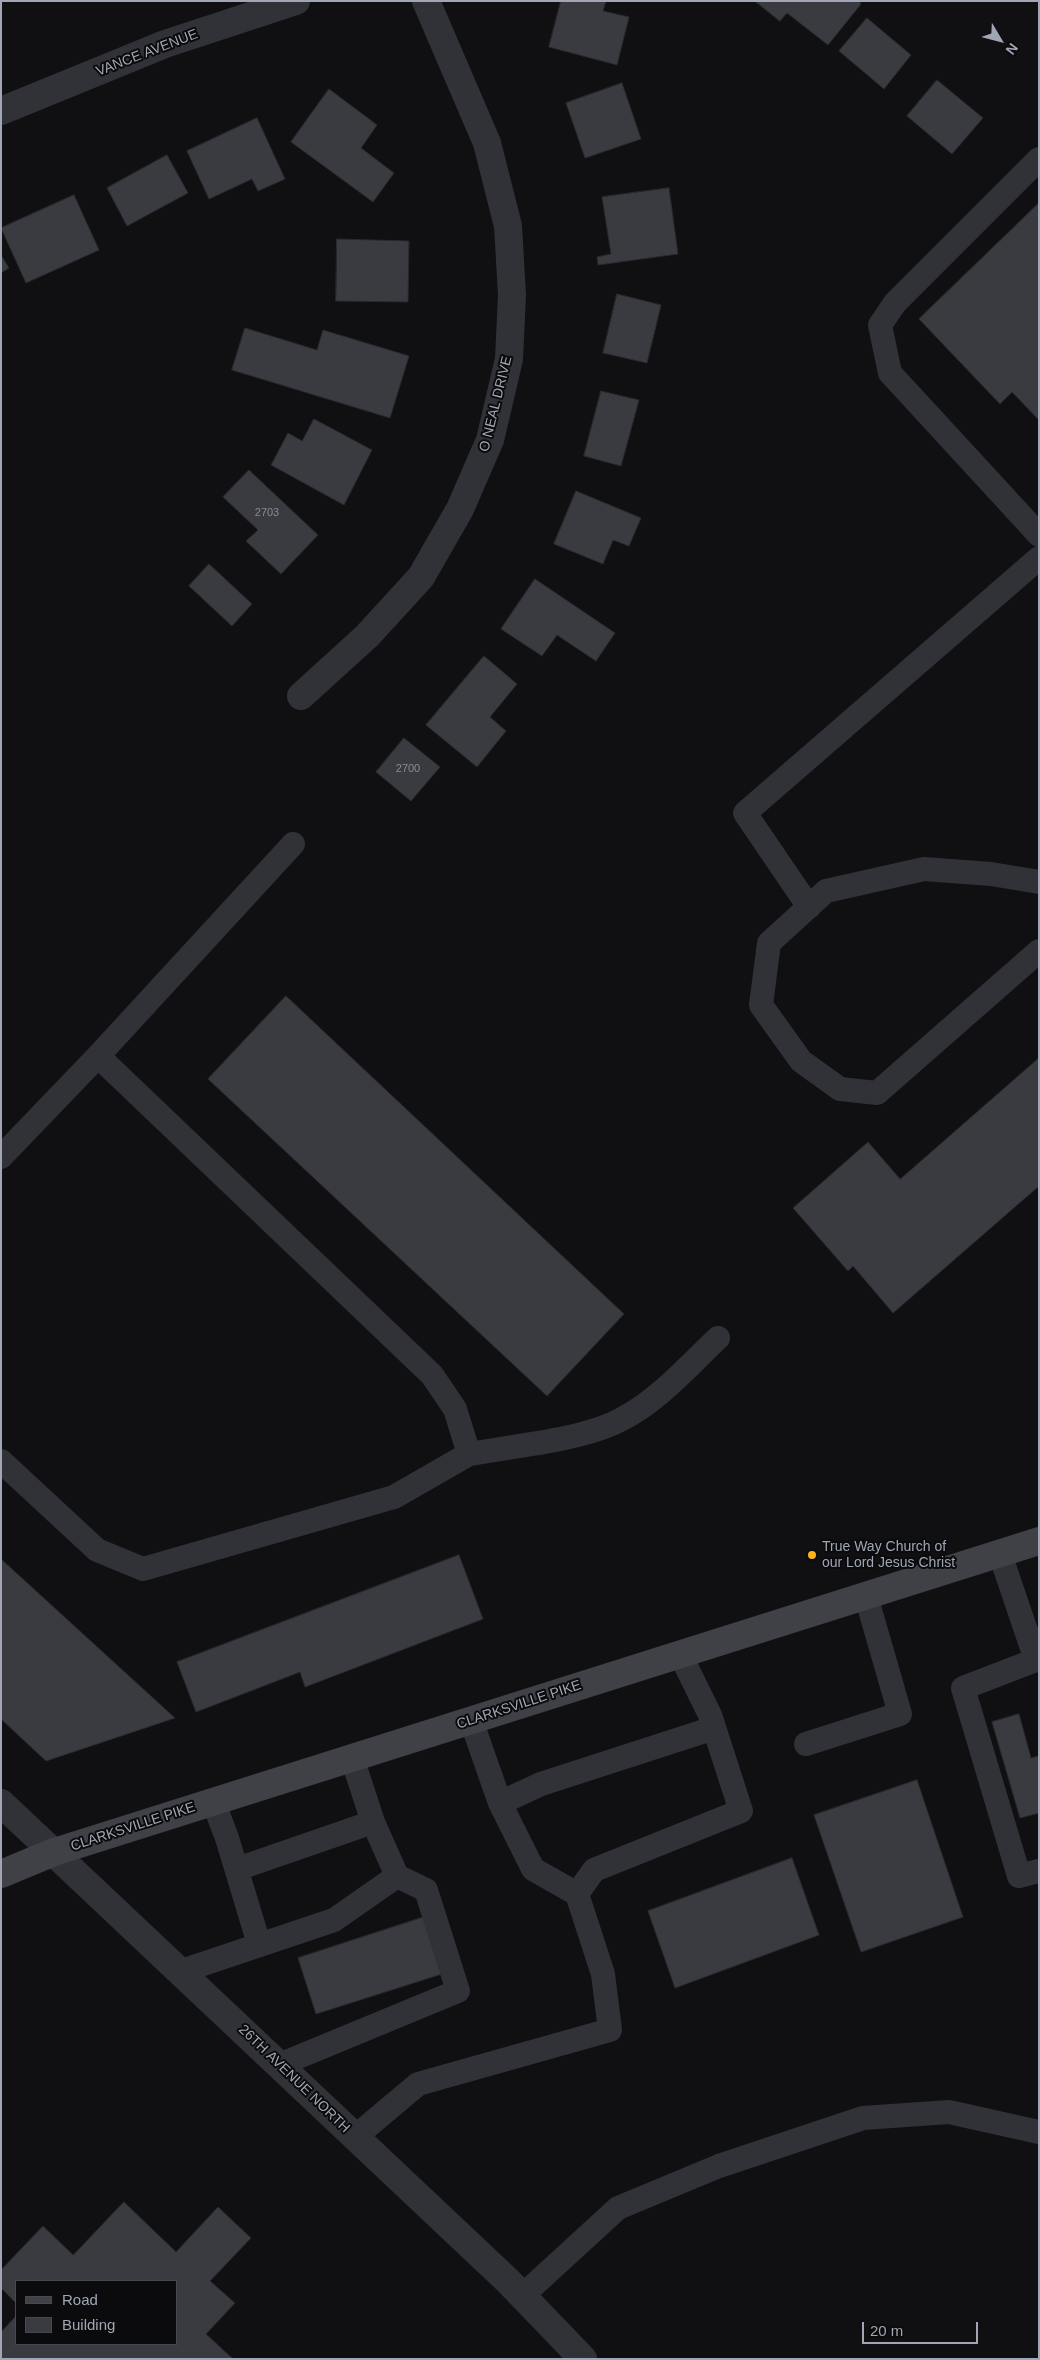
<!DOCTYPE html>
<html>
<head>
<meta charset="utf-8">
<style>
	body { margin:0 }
	#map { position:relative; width:1040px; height:2360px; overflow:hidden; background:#101012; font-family:Arial,sans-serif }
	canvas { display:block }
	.frame { position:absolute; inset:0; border:2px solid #a0a6b4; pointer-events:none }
	.legend { position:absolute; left:15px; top:2280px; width:162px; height:65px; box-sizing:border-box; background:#0b0b0d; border:1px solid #474950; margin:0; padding:6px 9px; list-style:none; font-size:15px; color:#a0a6b4 }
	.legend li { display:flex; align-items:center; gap:10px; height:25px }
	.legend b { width:25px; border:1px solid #474950 }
	.north { position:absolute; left:975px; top:15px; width:50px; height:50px; -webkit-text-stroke:4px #0b0b0d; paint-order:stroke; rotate:127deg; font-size:14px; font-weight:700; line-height:20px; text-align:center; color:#a0a6b4 }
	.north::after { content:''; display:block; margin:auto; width:18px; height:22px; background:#a0a6b4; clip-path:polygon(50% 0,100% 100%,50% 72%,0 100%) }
	.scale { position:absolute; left:862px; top:2322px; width:116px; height:22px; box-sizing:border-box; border:2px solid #a0a6b4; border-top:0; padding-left:6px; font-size:15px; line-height:18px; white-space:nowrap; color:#a0a6b4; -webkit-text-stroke:4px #0b0b0d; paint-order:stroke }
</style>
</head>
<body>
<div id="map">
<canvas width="1040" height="2360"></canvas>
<div class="frame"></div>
<ul class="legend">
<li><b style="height:6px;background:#3f4147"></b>Road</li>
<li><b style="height:14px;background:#3a3b40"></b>Building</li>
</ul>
<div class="north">N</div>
<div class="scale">20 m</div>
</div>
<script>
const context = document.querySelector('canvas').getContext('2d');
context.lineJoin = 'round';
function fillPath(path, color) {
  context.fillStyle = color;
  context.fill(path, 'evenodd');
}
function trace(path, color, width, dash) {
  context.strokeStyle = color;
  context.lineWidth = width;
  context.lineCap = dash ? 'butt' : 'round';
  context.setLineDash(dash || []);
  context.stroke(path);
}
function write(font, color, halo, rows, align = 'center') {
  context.font = font + ' Arial,sans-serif';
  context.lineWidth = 4;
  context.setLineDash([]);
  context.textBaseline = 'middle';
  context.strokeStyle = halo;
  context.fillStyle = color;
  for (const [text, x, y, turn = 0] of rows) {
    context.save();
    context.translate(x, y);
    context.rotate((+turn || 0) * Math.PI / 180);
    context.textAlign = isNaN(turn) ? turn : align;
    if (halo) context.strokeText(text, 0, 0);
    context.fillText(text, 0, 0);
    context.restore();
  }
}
const building = new Path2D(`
	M561,1H606L603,11L629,17L617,65L549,47Z
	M755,1H859L861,4L828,45L787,13L780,21Z
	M867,18L911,55L884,89L839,51Z
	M937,80L983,118L952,154L907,116Z
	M622,83L641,139L585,158L566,103Z
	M329,89L377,125L361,148L394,173L373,202L291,142Z
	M257,118L285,179L258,191L252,179L209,199L187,151Z
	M167,155L188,193L127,226L107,188Z
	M669,188L678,254L598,265L597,257L611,254L602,197Z
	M74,195L99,250L26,283L1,228Z
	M1039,203V420L1012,392L1000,404L919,319Z
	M337,239L409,241L408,302L336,301Z
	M1,255L9,268L1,273Z
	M617,294L661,305L647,363L603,353Z
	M245,328L317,350L323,330L409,356L390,418L232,370Z
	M601,391L639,400L621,466L584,456Z
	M314,419L372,450L344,505L271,465L288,433L302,441Z
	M249,470L318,535L281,574L246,541L258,530L223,497Z
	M576,491L641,518L629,546L613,540L603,564L554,544Z
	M209,564L252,604L232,626L189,586Z
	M535,579L615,633L596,661L557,635L542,656L501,629Z
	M484,656L517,684L490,717L506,731L477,767L426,725Z
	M404,738L440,767L411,801L376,772Z
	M286,996L624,1314L547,1396L208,1079Z
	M1039,1058V1186L893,1313L853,1266L848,1271L793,1208L868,1142L900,1179Z
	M459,1555L483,1619L305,1687L300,1672L196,1712L177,1662Z
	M1,1559L175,1718L46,1761L1,1719Z
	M1019,1714L1031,1758L1039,1756V1813L1020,1818L992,1722Z
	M917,1780L963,1917L861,1952L814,1815Z
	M792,1858L819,1935L675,1988L648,1911Z
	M424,1917L442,1974L316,2014L298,1958Z
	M124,2202L176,2252L218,2207L251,2238L210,2281L235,2303L206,2334L233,2359H1V2332L16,2316V2344H176V2281H16V2303L1,2288V2270L43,2226L73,2255Z`);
fillPath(building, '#3a3b40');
trace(building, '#2a2a2e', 1);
trace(new Path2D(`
	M1039,159L895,303L880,325L890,373L1039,535
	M1039,882L991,874L924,869L826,891L769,943L761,1005L801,1061L840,1089L877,1093L1039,951
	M809,907L745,813L1039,558
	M98,1056L293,844
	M1,1157L98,1056L432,1375L455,1409L469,1454L394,1497L143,1569L97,1550L1,1461
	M469,1454C513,1446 584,1440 622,1419C659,1400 688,1366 718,1338
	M1000,1554L1036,1660L963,1688L1019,1876L1039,1871
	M471,1720L500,1803L533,1869L577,1894
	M806,1744L900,1714L866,1596
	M213,1801L227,1838L259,1944
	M500,1803L541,1784L714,1728
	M237,1869L373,1822
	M182,1971L334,1920L397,1876
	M279,2065L458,1991L426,1890L397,1876L373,1822L352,1758
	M355,2137L418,2084L610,2030L603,1974L577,1894L594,1870L741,1811L710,1715L680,1654
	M522,2296L618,2208L719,2166L863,2118L949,2112L1039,2132`), '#313237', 24);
trace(new Path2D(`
	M1,111L165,44L296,1
	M301,696L367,636L421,577L460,509L490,440L509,359L512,295L508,226L487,143L426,1
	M1,1803L508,2281L583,2359`), '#313237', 28);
trace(new Path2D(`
	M1,1874L54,1852L89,1841L1039,1541`), '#3f4147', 28);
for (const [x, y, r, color] of [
	[812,1555,5,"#ffb31b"]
]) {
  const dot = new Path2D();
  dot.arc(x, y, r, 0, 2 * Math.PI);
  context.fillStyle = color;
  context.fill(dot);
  trace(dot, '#0b0b0d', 2);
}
write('11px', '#868b97', null, [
	["2703",267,513],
	["2700",408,769]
]);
write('14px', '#a0a6b4', '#0b0b0d', [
	["VANCE AVENUE",147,53,-21],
	["O NEAL DRIVE",496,404,-76],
	["CLARKSVILLE PIKE",519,1705,-18],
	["CLARKSVILLE PIKE",133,1827,-18],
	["26TH AVENUE NORTH",294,2079,44]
]);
write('14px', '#a0a6b4', '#0b0b0d', [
	["True Way Church of",822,1547],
	["our Lord Jesus Christ",822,1563]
], 'left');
</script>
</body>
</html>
